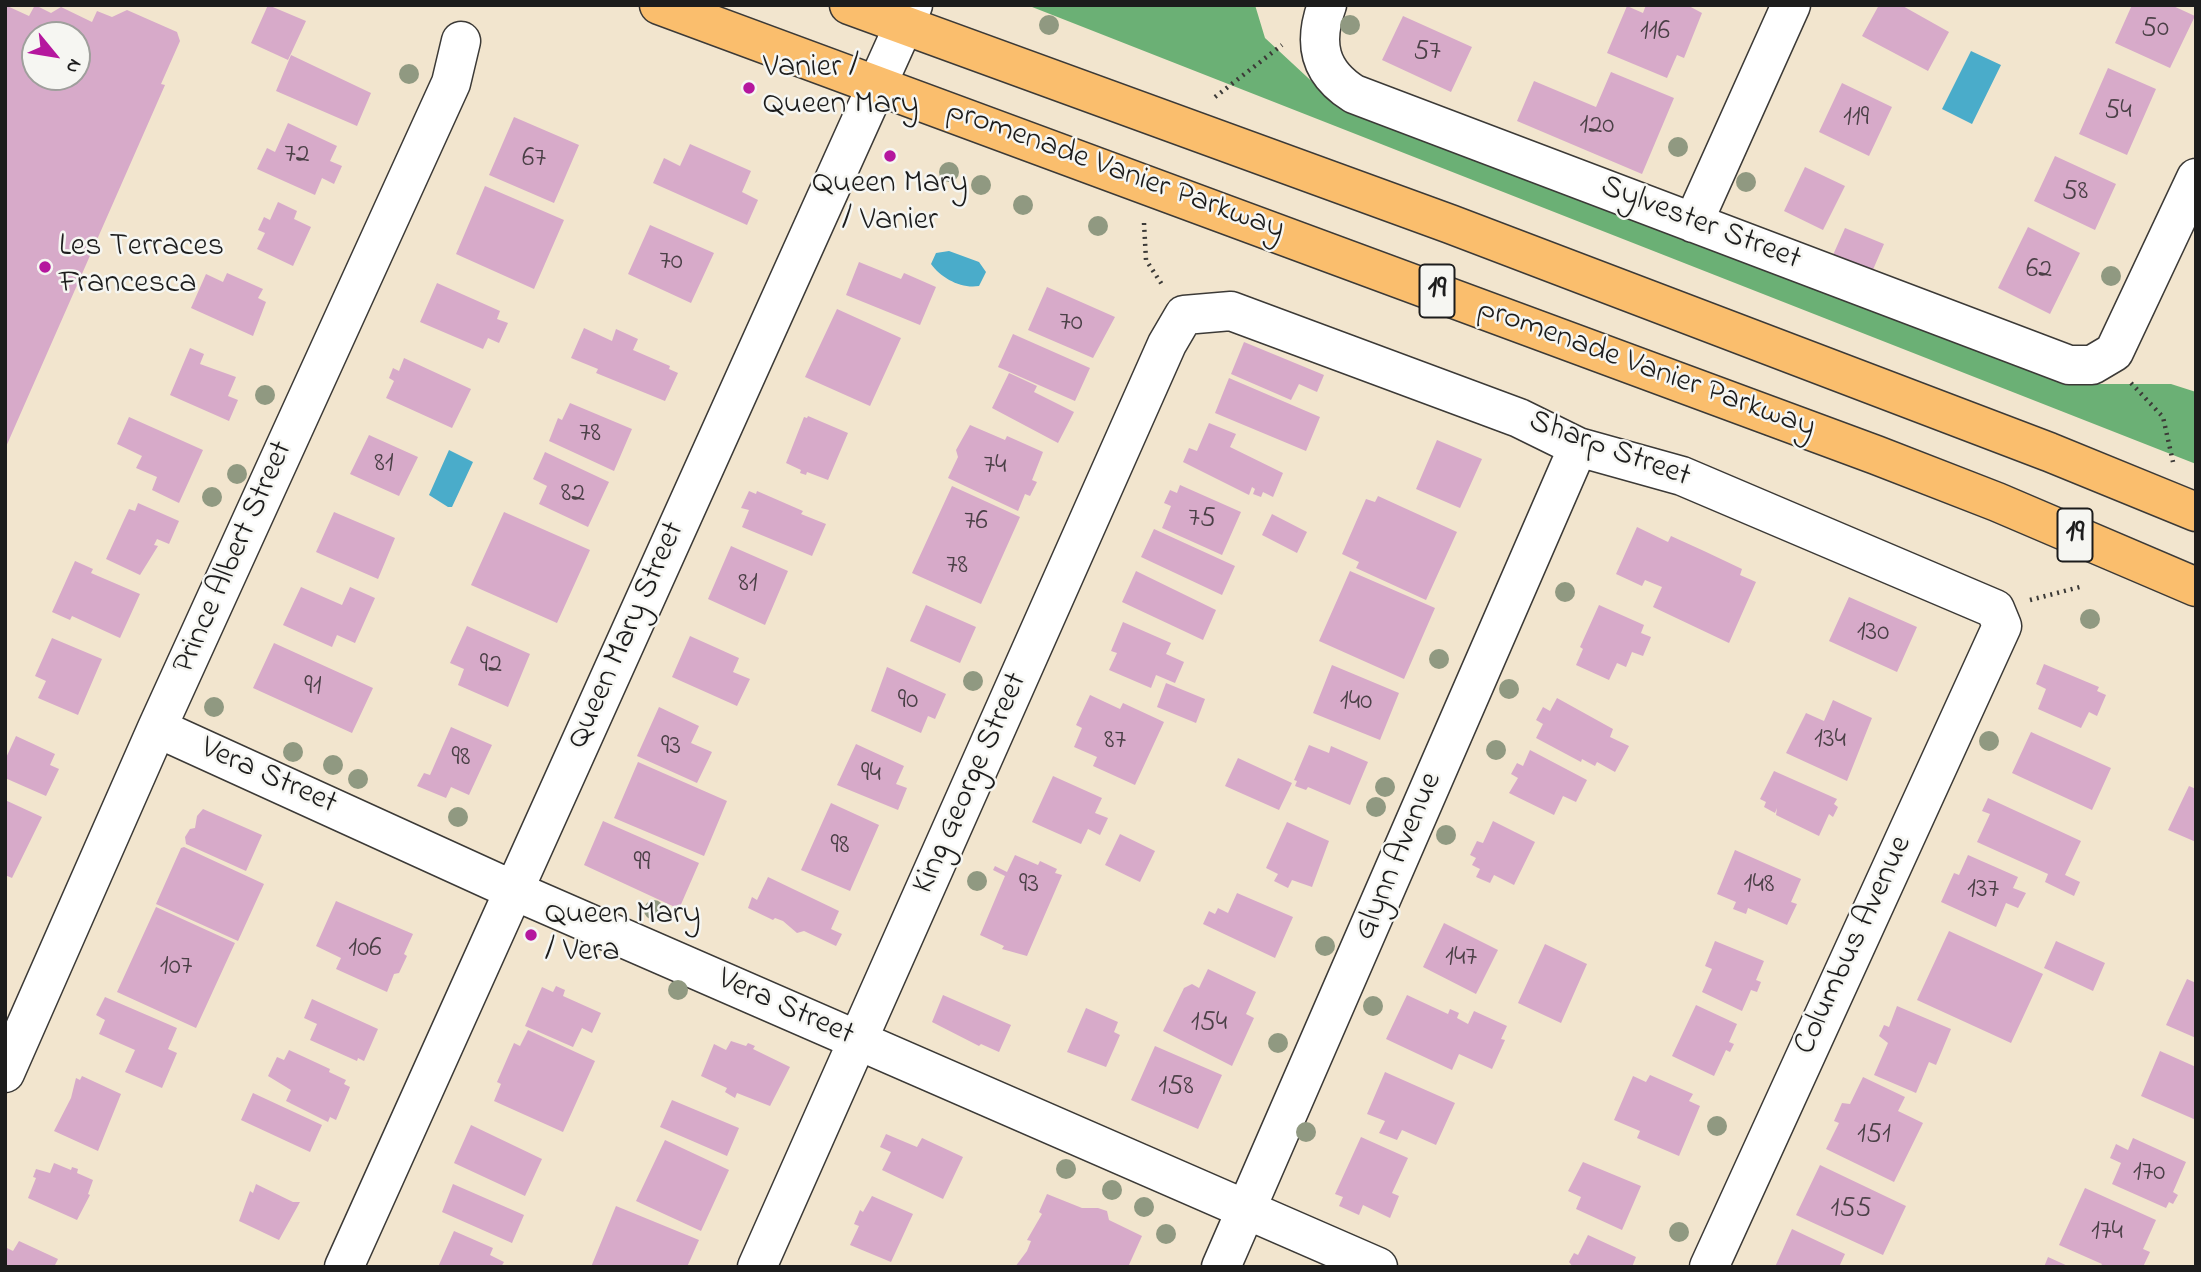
<!DOCTYPE html>
<html>
<head>
<meta charset="utf-8">
<style>
	body { margin:0 }
	#map { position:relative; width:2201px; height:1272px; overflow:hidden; background:#f2e5ce; font-family:"Indie Flower",sans-serif }
	canvas { display:block }
	.frame { position:absolute; inset:0; border:7px solid #1c1c1c; pointer-events:none }
	.north { position:absolute; left:21px; top:21px; width:70px; height:70px; box-sizing:border-box; background:#f6f6f2; border:2px solid #9f9f9c; border-radius:50%; rotate:120deg; font-size:19px; font-weight:700; line-height:28px; text-align:center; color:#1c1c1c }
	.north::after { content:''; display:block; margin:auto; width:24px; height:32px; background:#b5179e; clip-path:polygon(50% 0,100% 100%,50% 72%,0 100%) }
</style>
</head>
<body>
<div id="map">
<canvas width="2201" height="1272"></canvas>
<div class="frame"></div>
<div class="north">N</div>
</div>
<script>
const context = document.querySelector('canvas').getContext('2d');
context.lineJoin = 'round';
function fillPath(path, color) {
  context.fillStyle = color;
  context.fill(path, 'evenodd');
}
function trace(path, color, width, dash) {
  context.strokeStyle = color;
  context.lineWidth = width;
  context.lineCap = dash ? 'butt' : 'round';
  context.setLineDash(dash || []);
  context.stroke(path);
}
function write(font, color, halo, rows, align = 'center') {
  context.font = font + ' "Indie Flower",sans-serif';
  context.lineWidth = 5;
  context.setLineDash([]);
  context.textBaseline = 'middle';
  context.strokeStyle = halo;
  context.fillStyle = color;
  for (const [text, x, y, turn = 0] of rows) {
    context.save();
    context.translate(x, y);
    context.rotate((+turn || 0) * Math.PI / 180);
    context.textAlign = isNaN(turn) ? turn : align;
    if (halo) context.strokeText(text, 0, 0);
    context.fillText(text, 0, 0);
    context.restore();
  }
}
fillPath(new Path2D(`
	M1027,5H1255L1265,38L1320,89L2084,384H2171L2196,392V464Z`), '#6bb075');
fillPath(new Path2D(`
	M1971,51L2001,65L1972,124L1942,109Z
	M949,251L979,262L986,272L979,286C961,289 941,278 931,264L936,253Z
	M449,450L473,462L452,507H448L429,495Z`), '#4aacca');
fillPath(new Path2D(`
	M5,5L29,16L35,5L51,13L61,7L92,22L97,11L112,17L127,10L177,32L180,41L161,84L165,85L5,449ZM35,35H77V77H35Z
	M268,5L306,21L288,60L251,43Z
	M1646,5H1687L1702,13L1684,58L1677,55L1667,78L1607,53L1627,6L1643,13Z
	M1879,5H1901L1949,32L1928,71L1862,36Z
	M2132,5H2171L2195,16L2170,68L2115,43Z
	M1403,16L1472,47L1451,92L1382,60Z
	M291,55L371,93L357,126L276,91Z
	M2108,68L2156,89L2127,155L2079,134Z
	M1611,72L1674,98L1642,174L1517,121L1534,81L1596,107Z
	M1842,83L1892,107L1869,156L1819,132Z
	M514,117L579,145L554,203L489,175Z
	M288,123L337,146L330,161L342,166L334,184L322,178L315,195L257,169L267,148L275,152Z
	M690,144L751,171L742,192L758,200L747,225L653,183L664,158L680,166Z
	M2055,156L2116,184L2095,230L2034,201Z
	M1805,167L1845,186L1823,230L1784,211Z
	M485,186L564,220L534,289L456,254Z
	M278,202L297,211L294,219L311,227L293,266L257,249L265,233L258,230L264,217L270,220Z
	M650,225L714,253L691,303L628,274Z
	M2028,227L2080,253L2050,314L1998,288Z
	M1845,228L1884,244L1872,272L1833,255Z
	M859,262L901,279L904,273L936,287L920,325L846,295Z
	M227,273L263,289L258,298L266,302L253,336L191,308L206,274L223,282Z
	M437,283L500,311L497,319L508,323L499,343L488,338L483,349L420,322Z
	M1047,287L1115,317L1093,358L1028,330Z
	M837,309L901,338L870,406L805,377Z
	M584,328L612,341L616,329L638,339L633,350L670,366L669,369L678,373L665,401L596,373L598,369L571,358Z
	M1013,334L1090,368L1075,401L998,367Z
	M1244,342L1324,375L1317,392L1299,384L1291,400L1231,374Z
	M190,348L204,354L200,364L236,377L228,396L238,400L229,421L170,395Z
	M404,358L471,389L452,428L386,398L394,381L389,378L393,368L399,371Z
	M1009,373L1037,386L1034,392L1074,412L1058,443L992,408Z
	M1229,378L1320,417L1306,451L1215,413Z
	M570,403L632,429L614,471L549,441L558,418L562,420Z
	M808,416L848,433L828,480L807,472L806,475L800,473L801,470L786,463L804,417L807,418Z
	M129,417L203,450L179,503L152,490L157,477L136,468L142,456L117,444Z
	M1209,423L1236,434L1230,447L1283,473L1273,497L1263,492L1261,497L1253,494L1255,489L1252,487L1249,495L1183,462L1189,448L1197,451Z
	M970,425L1005,440L1007,436L1043,452L1032,480L1037,482L1030,496L1025,494L1018,511L948,478L958,457L956,450Z
	M369,435L418,457L399,496L350,474Z
	M1437,440L1482,459L1460,508L1416,489Z
	M545,452L609,482L588,527L539,504L547,486L533,479Z
	M1180,485L1241,512L1222,555L1162,528L1171,506L1164,503L1170,490L1177,493Z
	M952,486L1020,517L981,604L912,573Z
	M749,491L756,494L757,491L803,511L801,514L826,524L812,556L742,527L749,510L741,508Z
	M1378,496L1457,532L1426,600L1356,568L1359,562L1342,554L1366,499L1375,502Z
	M138,503L179,521L169,544L157,539L154,545L158,546L140,575L106,559L129,509L135,511Z
	M334,512L395,538L378,579L316,552Z
	M504,512L590,550L557,623L471,585Z
	M1272,514L1307,532L1297,553L1262,535Z
	M1637,527L1668,542L1671,536L1704,551L1742,569L1740,575L1756,582L1729,643L1653,607L1662,587L1645,580L1642,586L1616,574Z
	M1154,529L1235,566L1222,595L1141,557Z
	M731,546L788,571L765,625L708,599Z
	M75,561L93,569L91,573L140,594L120,638L72,616L70,620L52,612Z
	M1136,571L1216,610L1203,640L1122,602Z
	M1350,571L1435,608L1404,679L1319,641Z
	M301,587L342,605L350,587L375,598L355,643L337,635L332,647L283,625Z
	M1849,597L1917,627L1897,672L1829,641Z
	M926,605L976,627L960,663L910,641Z
	M1599,605L1644,625L1641,633L1651,637L1643,656L1632,652L1626,667L1617,663L1609,680L1576,665L1583,649L1580,647Z
	M1123,622L1171,643L1166,654L1184,662L1175,683L1156,675L1151,688L1109,670L1117,653L1111,651Z
	M467,626L530,654L508,707L458,685L464,669L450,663Z
	M690,636L739,658L733,672L750,679L737,706L672,677Z
	M52,638L102,659L78,715L38,698L46,681L35,676Z
	M274,643L373,688L352,733L253,688Z
	M2044,664L2099,687L2097,691L2106,695L2097,716L2089,712L2081,728L2038,709L2046,689L2036,684Z
	M1332,665L1399,693L1380,740L1313,713Z
	M887,667L946,694L935,719L928,716L921,733L871,711Z
	M1166,683L1205,699L1196,723L1157,707Z
	M1090,695L1120,709L1123,703L1164,722L1135,785L1093,766L1097,757L1074,747L1082,728L1076,725Z
	M1557,698L1613,729L1610,737L1629,746L1615,772L1597,762L1595,766L1582,759L1581,762L1536,738L1543,724L1536,720L1543,707L1550,711Z
	M1833,700L1872,718L1847,781L1786,753L1806,713L1824,721Z
	M659,707L699,726L691,743L712,752L697,783L637,756Z
	M451,727L492,745L469,795L451,787L446,798L417,786L424,773L430,775Z
	M2031,732L2111,768L2092,810L2012,773Z
	M16,736L55,754L50,765L59,769L46,796L5,778V760Z
	M856,744L904,766L896,784L907,788L898,810L837,785Z
	M1309,745L1329,753L1331,746L1368,762L1350,805L1308,787L1306,790L1295,786L1297,781L1294,780Z
	M1530,750L1587,780L1576,802L1563,796L1554,815L1509,793L1518,778L1511,774L1517,763L1523,766Z
	M1238,758L1292,783L1279,810L1225,786Z
	M638,762L727,801L704,856L614,818Z
	M1774,771L1837,799L1834,804L1838,807L1833,817L1829,814L1819,836L1776,815L1777,808L1775,813L1764,807L1766,802L1760,799Z
	M1053,776L1102,798L1095,813L1108,818L1100,835L1088,829L1081,844L1032,822Z
	M2189,786L2196,789V842L2168,830Z
	M1988,798L2081,841L2065,875L2080,882L2074,896L2045,882L2048,874L1977,842L1990,814L1982,811Z
	M5,800L42,817L12,878L5,875Z
	M831,803L879,825L850,891L801,870Z
	M203,809L262,835L246,871L186,844L185,837L190,829L195,828L197,816Z
	M603,821L699,863L679,909L584,865Z
	M1493,821L1535,842L1514,885L1494,875L1490,883L1476,877L1480,869L1472,865L1476,858L1470,855L1477,841L1483,843Z
	M1287,822L1329,841L1312,887L1292,880L1288,888L1274,881L1278,874L1266,868Z
	M1120,834L1155,851L1140,882L1105,865Z
	M184,847L264,884L238,941L156,904L181,848Z
	M1735,850L1801,879L1791,902L1797,904L1787,925L1748,908L1746,914L1733,909L1736,902L1717,894Z
	M1015,855L1038,865L1040,861L1057,869L1055,873L1062,875L1027,956L1002,949L1004,946L980,935L1005,876L993,870L995,866L1007,872Z
	M1968,855L2018,877L2013,888L2026,893L2018,908L2006,903L1996,927L1941,902L1954,873L1959,875Z
	M768,877L839,911L831,929L842,934L836,946L804,931L797,933L783,921L775,918L773,920L748,908L752,897L757,900Z
	M1237,893L1293,917L1275,958L1203,924L1209,911L1215,914L1218,908L1228,913Z
	M336,901L413,934L404,954L407,956L399,973L394,974L387,992L336,969L341,958L316,946Z
	M156,907L235,943L196,1028L117,992Z
	M1444,923L1498,950L1476,994L1423,967Z
	M1949,931L2043,974L2011,1043L1917,1000Z
	M1715,941L1764,961L1756,980L1761,982L1757,992L1751,990L1742,1011L1702,992L1712,969L1705,966Z
	M2056,941L2105,963L2093,991L2044,968Z
	M1545,944L1587,964L1561,1023L1518,1003Z
	M1208,969L1256,992L1246,1014L1254,1018L1232,1066L1163,1031L1184,988L1192,984L1199,988Z
	M2187,979L2196,983V1038L2166,1025Z
	M556,986L565,990L563,996L601,1013L592,1033L582,1028L573,1047L525,1026L542,987L553,992Z
	M943,995L1011,1025L999,1052L981,1044L979,1046L932,1022Z
	M1407,995L1448,1014L1450,1009L1459,1013L1457,1018L1468,1024L1474,1011L1507,1026L1501,1039L1505,1040L1492,1069L1459,1054L1452,1070L1386,1039Z
	M105,997L177,1028L168,1049L177,1053L162,1088L125,1072L135,1050L99,1034L105,1020L96,1015Z
	M312,999L378,1029L364,1061L358,1058L357,1061L310,1040L317,1024L304,1018Z
	M1696,1005L1737,1024L1729,1042L1734,1044L1730,1052L1726,1050L1714,1076L1672,1056Z
	M1897,1006L1951,1029L1936,1065L1929,1062L1916,1093L1874,1075L1888,1043L1879,1036L1884,1025L1889,1027Z
	M1086,1008L1118,1022L1114,1032L1120,1035L1106,1067L1067,1052Z
	M528,1030L595,1061L563,1132L494,1101L501,1084L497,1082L514,1043L520,1046Z
	M731,1041L746,1046L748,1043L755,1046L753,1049L790,1067L770,1106L737,1093L735,1098L725,1092L727,1088L701,1076L714,1044L726,1050Z
	M1155,1046L1222,1075L1198,1129L1131,1100Z
	M289,1050L330,1069L329,1072L346,1080L344,1084L350,1087L336,1120L330,1117L328,1122L286,1101L291,1090L268,1076L277,1057L284,1060Z
	M2160,1051L2196,1067V1120L2141,1096Z
	M1385,1072L1455,1103L1436,1145L1402,1130L1397,1140L1379,1133L1385,1121L1367,1114Z
	M1650,1075L1693,1094L1689,1101L1700,1106L1679,1156L1637,1138L1640,1131L1614,1120L1633,1076L1646,1082Z
	M82,1076L121,1094L98,1151L54,1131L71,1098L76,1078L80,1080Z
	M1863,1077L1905,1097L1898,1111L1923,1123L1894,1182L1826,1149L1839,1123L1834,1121L1842,1103L1850,1104Z
	M253,1093L322,1125L310,1152L241,1120Z
	M672,1100L739,1128L727,1156L660,1127Z
	M471,1125L542,1159L525,1196L454,1163Z
	M886,1134L917,1147L922,1138L963,1157L943,1199L882,1170L891,1152L880,1147Z
	M1361,1137L1408,1158L1392,1193L1399,1196L1390,1218L1363,1205L1359,1215L1339,1206L1343,1197L1335,1194Z
	M2133,1138L2186,1162L2173,1192L2178,1195L2173,1204L2169,1202L2166,1208L2112,1184L2121,1163L2110,1158L2116,1144L2128,1150Z
	M665,1140L729,1170L701,1231L636,1201Z
	M1583,1162L1641,1186L1622,1230L1576,1209L1581,1197L1568,1191Z
	M54,1163L71,1170L72,1167L78,1169L77,1173L93,1180L88,1194L90,1195L77,1220L28,1198L36,1178L33,1177L36,1169L50,1173Z
	M1820,1165L1906,1206L1883,1255L1796,1215Z
	M256,1184L293,1202H300L279,1240L239,1221L250,1191L253,1193Z
	M453,1184L524,1215L512,1243L442,1212Z
	M2085,1188L2156,1220L2143,1249L2150,1252L2143,1267H2100L2102,1264L2059,1245Z
	M1047,1194L1082,1208H1098L1107,1211L1109,1220L1142,1236L1128,1267H1015L1027,1251L1031,1241L1027,1240L1042,1214L1039,1212Z
	M872,1196L913,1214L891,1262L850,1245L859,1226L854,1224L860,1210L863,1212Z
	M616,1206L699,1240L687,1267H591Z
	M1792,1229L1845,1254L1839,1267H1775Z
	M454,1231L493,1248L490,1255L504,1262L501,1267H438Z
	M1588,1235L1636,1257L1632,1267H1573L1569,1262L1574,1253L1578,1255Z
	M19,1241L58,1259L54,1267H5V1247L13,1251Z
	M2048,1257L2070,1267H2044Z`), '#d7aac9');
const minor = new Path2D(`
	M1327,5C1313,43 1319,72 1354,94L2069,365H2092L2114,352L2196,178
	M1693,223L1791,5
	M157,728L515,891L1378,1267
	M5,1073L157,728L451,83L461,41
	M344,1267L913,5
	M757,1267L1167,344L1184,315L1231,311L1519,418L1578,447L1682,476L1995,609L2002,626L1709,1267
	M1221,1267L1578,447`);
const primary = new Path2D(`
	M659,5L1876,455L1997,502L2196,587
	M849,5L1450,224L2049,452L2196,512`);
trace(minor, '#3c3a37', 41);
trace(primary, '#3c3a37', 41);
trace(new Path2D(`
	M1215,97L1282,45
	M1144,223L1146,260L1163,286
	M2131,383L2163,417L2173,462
	M2030,600L2080,587`), '#3c3a37', 4.5, [2, 5]);
trace(minor, '#fff', 38);
trace(primary, '#fabe6d', 38);
context.fillStyle = '#909981';
for (const [x, y] of [
	[1049,25],
	[1350,25],
	[409,74],
	[1678,147],
	[949,172],
	[1746,182],
	[981,185],
	[1023,205],
	[1098,226],
	[2111,276],
	[265,395],
	[237,474],
	[212,497],
	[1565,592],
	[2090,619],
	[1439,659],
	[973,681],
	[1509,689],
	[214,707],
	[1989,741],
	[1496,750],
	[293,752],
	[333,765],
	[358,779],
	[1385,787],
	[1376,807],
	[458,817],
	[1446,835],
	[977,881],
	[654,910],
	[1325,946],
	[678,990],
	[1373,1006],
	[1278,1043],
	[1717,1126],
	[1306,1132],
	[1066,1169],
	[1112,1190],
	[1144,1207],
	[1679,1232],
	[1166,1234]
]) {
  context.beginPath();
  context.arc(x, y, 10, 0, 2 * Math.PI);
  context.fill();
}
for (const [x, y, r, color] of [
	[749,88,7,"#b5179e"],
	[890,156,7,"#b5179e"],
	[45,267,7,"#b5179e"],
	[531,935,7,"#b5179e"]
]) {
  const dot = new Path2D();
  dot.arc(x, y, r, 0, 2 * Math.PI);
  context.fillStyle = color;
  context.fill(dot);
  trace(dot, '#f6f6f2', 2.5);
}
write('28px', '#4b4047', null, [
	["50",2155,30],
	["116",1655,33],
	["57",1427,53],
	["54",2118,112],
	["119",1856,119],
	["120",1597,127],
	["72",297,156],
	["67",534,160],
	["58",2075,193],
	["70",671,263],
	["62",2039,271],
	["70",1071,324],
	["78",590,435],
	["81",384,465],
	["74",995,467],
	["82",573,495],
	["75",1202,520],
	["76",976,523],
	["78",957,567],
	["81",748,585],
	["130",1873,634],
	["92",491,666],
	["91",313,688],
	["90",908,702],
	["140",1356,703],
	["134",1830,741],
	["87",1115,742],
	["93",671,748],
	["98",461,759],
	["94",871,775],
	["98",840,847],
	["99",642,864],
	["93",1029,886],
	["148",1759,886],
	["137",1983,891],
	["106",365,950],
	["147",1461,959],
	["107",176,968],
	["154",1209,1024],
	["158",1176,1088],
	["151",1874,1136],
	["170",2149,1174],
	["155",1851,1210],
	["174",2107,1233]
]);
for (const [x, y, w] of [
	[1437,291,35],
	[2075,535,35]
]) {
  const box = new Path2D();
  box.roundRect(x - w / 2, y - 26.5, w, 53, 5);
  context.fillStyle = '#f6f6f2';
  context.fill(box);
  trace(box, '#1c1c1c', 2);
}
write('bold 30px', '#1c1c1c', null, [
	["19",1437,291],
	["19",2075,535]
]);
write('32px', '#1c1c1c', '#f6f6f2', [
	["Vanier /",763,70],
	["Queen Mary",763,107],
	["Queen Mary",890,186,"center"],
	["/ Vanier",890,223,"center"],
	["Les Terraces",59,249],
	["Francesca",59,286],
	["Queen Mary",545,917],
	["/ Vera",545,954]
], 'left');
write('32px', '#1c1c1c', '#f6f6f2', [
	["promenade Vanier Parkway",1115,172,20],
	["Sylvester Street",1700,225,21],
	["promenade Vanier Parkway",1646,370,20],
	["Sharp Street",1609,451,20],
	["Prince Albert Street",235,558,-66],
	["Queen Mary Street",628,636,-66],
	["Vera Street",268,778,24],
	["King George Street",972,784,-66],
	["Glynn Avenue",1400,857,-67],
	["Columbus Avenue",1855,946,-65],
	["Vera Street",785,1009,24]
]);
</script>
</body>
</html>
